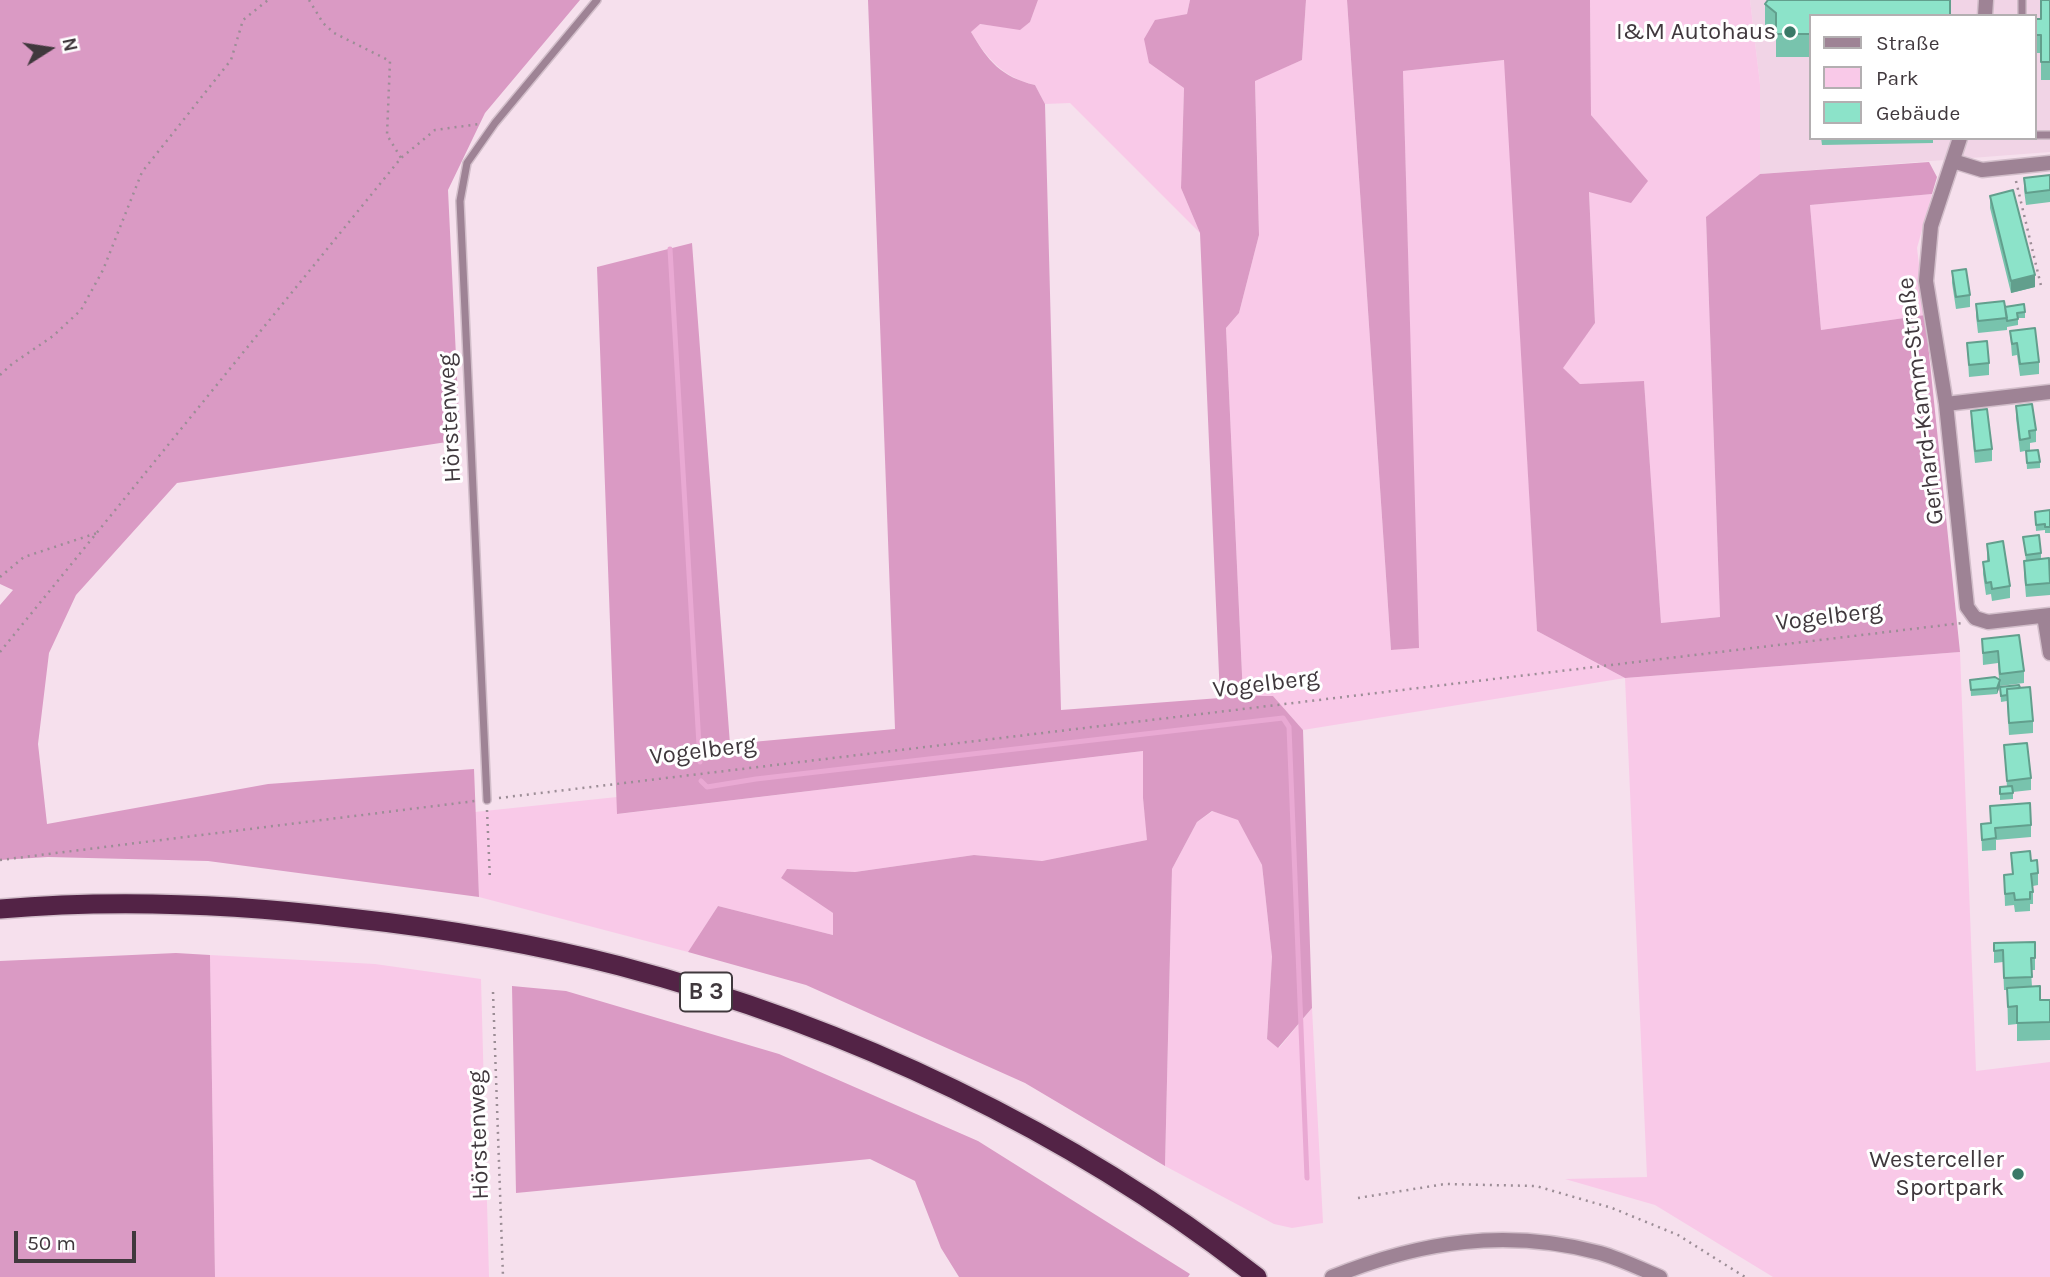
<!DOCTYPE html>
<html>
<head>
<meta charset="utf-8">
<style>
	body { margin:0 }
	#map { position:relative; width:2050px; height:1277px; overflow:hidden; background:#f6e0ed; font-family:Karla,sans-serif }
	canvas { display:block }
	.legend { position:absolute; left:1809px; top:14px; width:228px; height:126px; box-sizing:border-box; background:#fff; border:2px solid #b3afb1; margin:0; padding:9px 12px; list-style:none; font-size:21px; color:#40383d }
	.legend li { display:flex; align-items:center; gap:14px; height:35px }
	.legend b { width:35px; border:2px solid #b3afb1 }
	.north { position:absolute; left:14px; top:14px; width:70px; height:70px; -webkit-text-stroke:5px #fff; paint-order:stroke; rotate:78deg; font-size:19px; font-weight:700; line-height:28px; text-align:center; color:#40383d }
	.north::after { content:''; display:block; margin:auto; width:24px; height:32px; background:#40383d; clip-path:polygon(50% 0,100% 100%,50% 72%,0 100%) }
	.scale { position:absolute; left:14px; top:1231px; width:122px; height:32px; box-sizing:border-box; border:4px solid #40383d; border-top:0; padding-left:9px; font-size:21px; line-height:24px; white-space:nowrap; color:#40383d; -webkit-text-stroke:5px #fff; paint-order:stroke }
</style>
</head>
<body>
<div id="map">
<canvas width="2050" height="1277"></canvas>
<ul class="legend">
<li><b style="height:9px;background:#9e8395"></b>Straße</li>
<li><b style="height:19px;background:#f9c9e8"></b>Park</li>
<li><b style="height:19px;background:#8ce3c9"></b>Gebäude</li>
</ul>
<div class="north">N</div>
<div class="scale">50 m</div>
</div>
<script>
const context = document.querySelector('canvas').getContext('2d');
context.lineJoin = 'round';
function fillPath(path, color) {
  context.fillStyle = color;
  context.fill(path, 'evenodd');
}
function trace(path, color, width, dash) {
  context.strokeStyle = color;
  context.lineWidth = width;
  context.lineCap = dash ? 'butt' : 'round';
  context.setLineDash(dash || []);
  context.stroke(path);
}
function write(font, color, halo, rows, align = 'center') {
  context.font = font + ' Karla,sans-serif';
  context.lineWidth = 6;
  context.setLineDash([]);
  context.textBaseline = 'middle';
  context.strokeStyle = halo;
  context.fillStyle = color;
  for (const [text, x, y, turn = 0] of rows) {
    context.save();
    context.translate(x, y);
    context.rotate((+turn || 0) * Math.PI / 180);
    context.textAlign = isNaN(turn) ? turn : align;
    if (halo) context.strokeText(text, 0, 0);
    context.fillText(text, 0, 0);
    context.restore();
  }
}
fillPath(new Path2D(`
	M1750,0H2050V152L1760,174V84ZM1810,16H2034V138H1810Z`), '#f1d4e6');
fillPath(new Path2D(`
	M1038,0H1190L1187,14L1155,21L1149,63L1184,88L1181,188L1200,233L1070,103L1045,104L1035,85C1004,78 987,59 971,32L979,24L1020,29L1030,22Z
	M1306,0H1347L1391,650L1418,648L1403,71L1505,60L1537,631L1625,678L1960,652L1976,1071L2050,1062V1277H1773L1655,1205L1565,1179L1647,1177L1625,678L1303,730L1273,696H1243L1226,328L1239,313L1259,235L1255,80L1302,60Z
	M1590,0H1750L1760,84V174L1706,218L1720,617L1661,623L1644,382L1580,384L1562,368L1595,323L1589,192L1647,182L1591,115Z
	M1932,194L1917,248L1925,315L1821,330L1810,205Z
	M1143,751V798L1148,840L1042,861L974,855L855,872L788,869L781,878L833,913V935L718,906L688,952L479,897L475,812L617,797L618,814Z
	M1213,811L1238,819L1262,865L1272,957L1267,1039L1279,1048L1312,1008L1323,1223L1292,1228L1274,1224L1165,1166L1172,869L1197,822Z
	M210,955L375,964L481,979L489,1277H215Z`), '#f9c9e8');
fillPath(new Path2D(`
	M0,0H580L485,113L448,190L460,440L177,483L76,595L49,653L38,744L47,824L268,784L474,769L479,897L208,861L48,857L0,860V605L13,590L0,584Z
	M868,0H1038L1030,22L1020,30L980,24L971,32C988,61 1001,77 1035,85L1045,104L1061,710L1220,698L1200,233L1181,188L1184,88L1149,63L1144,39L1155,20L1187,14L1190,0H1306L1302,60L1255,81L1259,235L1239,313L1226,328L1243,696H1273L1303,730L1312,1008L1278,1048L1267,1039L1272,957L1262,865L1238,820L1212,811L1197,822L1172,869L1165,1166L1025,1083L806,985L688,952L718,906L833,935V913L781,878L787,869L855,872L974,855L1042,861L1147,840L1143,798V751L617,814L597,267L692,243L730,744L895,729Z
	M1347,0H1590L1591,115L1648,181L1631,203L1589,192L1595,323L1563,368L1580,384L1644,381L1661,623L1720,617L1706,217L1760,174L1929,162L1937,177L1932,194L1810,205L1821,330L1925,315L1960,652L1625,678L1537,631L1504,60L1403,71L1419,648L1391,650Z
	M176,953L210,955L215,1277H0V961Z
	M512,986L566,991L779,1054L978,1141L1190,1274L1188,1277H959L941,1248L915,1181L870,1159L516,1193Z`), '#da9ac4');
trace(new Path2D(`
	M670,249L700,762
	M701,781L707,787L756,779L1283,718L1289,727L1307,1178`), '#e9a9d3', 5);
const service = new Path2D(`
	M2022,0V16
	M2034,135H2050
	M487,800L460,201L467,163L495,123L597,0`);
const minor = new Path2D(`
	M1985,16L1986,0
	M1960,138L1931,226L1926,281L1946,404L1967,607L1975,618L1988,622L2050,615
	M1953,161L1982,170L2050,163
	M1946,404L2050,392
	M2044,616L2050,653
	M1332,1277C1421,1241 1506,1228 1600,1253C1621,1259 1641,1269 1660,1277`);
const trunk = new Path2D(`
	M0,909C116,899 234,904 349,918C440,928 531,943 620,966C848,1026 1071,1131 1257,1277`);
trace(service, '#d2beca', 10);
trace(minor, '#d2beca', 17);
trace(trunk, '#d2beca', 22);
trace(new Path2D(`
	M309,0L323,23L334,33L390,61L387,135L401,158
	M2016,181L2042,290
	M0,375L12,364L53,336L81,310L103,270L142,172L231,60L243,20L268,0
	M0,577L24,557L97,533
	M0,652L401,158L435,130L479,124
	M499,798L1962,623
	M487,810L490,880
	M0,860L475,801
	M493,992L503,1277
	M1358,1198L1445,1184L1536,1186L1612,1208L1678,1235L1745,1277`), '#9c8d96', 2.5, [2, 5]);
trace(service, '#9e8395', 7);
trace(minor, '#9e8395', 14);
trace(trunk, '#532346', 19);
fillPath(new Path2D(`
	M2050,0V80H2041V53H2034V19H2041Z
	M1765,4L1810,16V57H1776V37L1765,27Z
	M1821,138H1933V143L1822,145Z
	M2050,175V202L2026,205L2024,190V178Z
	M1990,196L2035,287L2011,293L1990,208Z
	M1952,271L1970,295V307L1956,309L1952,283Z
	M1976,304L2005,307L2025,312V318H2018V325L2007,327V330L1978,333L1976,316Z
	M2010,331L2039,362V374L2020,376L2017,355L2012,356Z
	M1967,343L1989,363V375L1969,377Z
	M2016,406L2036,430V442L2030,443V450L2020,452L2016,418Z
	M1971,411L1992,449V461L1975,463L1971,423Z
	M2026,451L2040,462V468L2027,469Z
	M2050,510V533H2045V530L2036,531L2035,512Z
	M2023,537L2041,553V559L2026,561Z
	M1987,544L2010,586V598L1992,601L1991,594L1986,595L1983,574V562L1987,561Z
	M2024,561L2050,567V595L2026,597L2024,573Z
	M1982,639L2024,671V683L2000,686L1997,694L1971,696L1970,680H1999L1998,663L1983,665Z
	M2000,687L2020,688L2033,721V733L2009,735L2007,701L2001,702Z
	M2004,745L2031,778V790L2013,792V799L2000,800V787H2007Z
	M1990,806L2031,825V837L1996,840V850L1982,851L1981,824L1990,823Z
	M2011,853L2031,861L2038,873V885L2033,886V904H2030V911L2015,912L2014,905L2005,906L2004,875L2012,874Z
	M2035,942V970H2031L2032,987L2040,1000H2050V1040L2017,1041V1024L2008,1025L2007,990H2004L2003,962L1994,963V943Z`), '#78c3ad');
fillPath(new Path2D(`
	M2035,275V287L2011,293V281Z
	M2000,680V686L1997,694V688Z`), '#629f8d');
const building = new Path2D(`
	M1768,0H1950V16H1810V34H1776V13L1765,4Z
	M2041,0H2050V62H2041V35H2034V19H2041Z
	M2050,175V190L2026,193L2024,178Z
	M2013,190L2035,275L2011,281L1990,196Z
	M1966,269L1970,295L1956,297L1952,271Z
	M2004,301L2007,318L1978,321L1976,304Z
	M2024,304L2025,312L2017,313L2018,319L2007,321L2005,307Z
	M2035,328L2039,362L2020,364L2017,343L2012,344L2010,331Z
	M1987,341L1989,363L1969,365L1967,343Z
	M2032,404L2036,430L2029,431L2030,438L2020,440L2016,406Z
	M1987,409L1992,449L1975,451L1971,411Z
	M2038,450L2040,462L2027,463L2026,451Z
	M2050,510V527H2045V524L2036,525L2035,512Z
	M2039,535L2041,553L2026,555L2023,537Z
	M2003,541L2010,586L1992,589L1991,582L1986,583L1983,562L1989,561L1987,544Z
	M2049,558L2050,583L2026,585L2024,561Z
	M2019,635L2024,671L2000,674L1998,651L1983,653L1982,639Z
	M1995,677L2000,680L1997,688L1971,690L1970,680Z
	M2019,685L2020,688L2007,689V695L2001,696L2000,687Z
	M2030,687L2033,721L2009,723L2007,689Z
	M2027,743L2031,778L2007,781L2004,745Z
	M2012,786L2013,793L2000,794V787Z
	M2030,803L2031,825L1995,828L1996,838L1982,840L1981,824L1991,823L1990,806Z
	M2030,851L2031,861L2037,860L2038,873L2031,874L2033,892H2030V899L2015,900L2014,893L2005,894L2004,875L2013,874L2011,853Z
	M2035,942V958H2031L2032,977L2004,978L2003,950L1994,951V943Z
	M2040,986V1000H2050V1022L2017,1023V1006L2008,1007L2007,988Z`);
fillPath(building, '#8ce3c9');
trace(building, '#629f8d', 2);
for (const [x, y, r, color] of [
	[1790,32,7,"#397967"],
	[2018,1174,7,"#397967"]
]) {
  const dot = new Path2D();
  dot.arc(x, y, r, 0, 2 * Math.PI);
  context.fillStyle = color;
  context.fill(dot);
  trace(dot, '#fff', 2.5);
}
for (const [x, y, w] of [
	[706,992,52]
]) {
  const box = new Path2D();
  box.roundRect(x - w / 2, y - 19.5, w, 39, 5);
  context.fillStyle = '#fff';
  context.fill(box);
  trace(box, '#40383d', 2);
}
write('bold 23px', '#40383d', null, [
	["B 3",706,992]
]);
write('24px', '#40383d', '#fff', [
	["I&M Autohaus",1776,32],
	["Westerceller",2004,1160],
	["Sportpark",2004,1188]
], 'right');
write('24px', '#40383d', '#fff', [
	["Gerhard-Kamm-Straße",1921,401,-97],
	["Hörstenweg",450,418,-93],
	["Vogelberg",1829,617,-7],
	["Vogelberg",1266,684,-7],
	["Vogelberg",703,751,-7],
	["Hörstenweg",479,1135,-92]
]);
</script>
</body>
</html>
